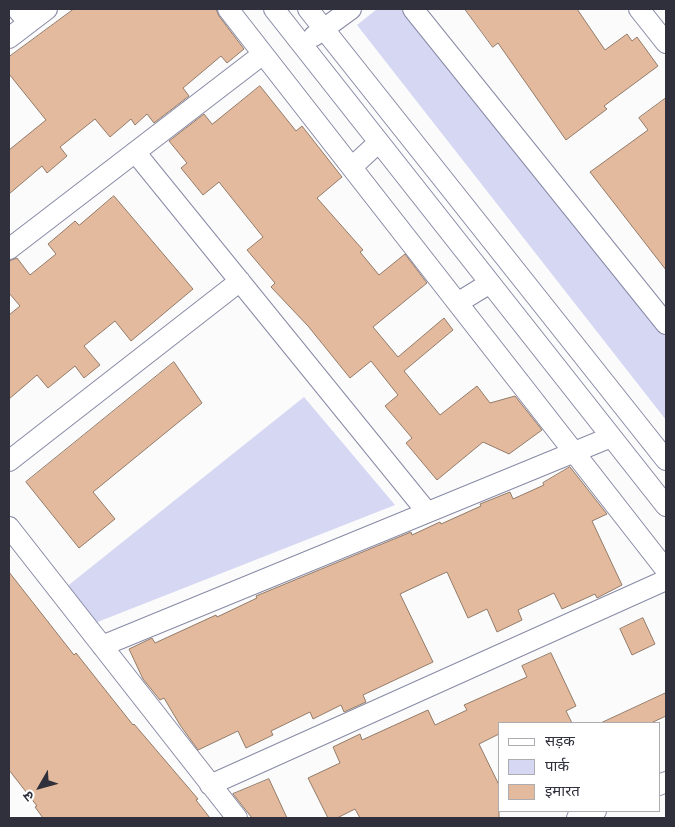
<!DOCTYPE html>
<html>
<head>
<meta charset="utf-8">
<style>
	body { margin:0 }
	#map { position:relative; width:675px; height:827px; overflow:hidden; background:#fbfbfb; font-family:"PT Sans Narrow","Noto Sans Devanagari",sans-serif }
	canvas { display:block }
	.frame { position:absolute; inset:0; border:10px solid #2f303c; pointer-events:none }
	.legend { position:absolute; left:498px; top:722px; width:162px; height:90px; box-sizing:border-box; background:#fff; border:1px solid #acacb1; margin:0; padding:6px 9px; list-style:none; font-size:15px; color:#2f303c }
	.legend li { display:flex; align-items:center; gap:10px; height:25px }
	.legend b { width:25px; border:1px solid #acacb1 }
	.north { position:absolute; left:15px; top:762px; width:50px; height:50px; -webkit-text-stroke:4px #fff; paint-order:stroke; rotate:232deg; font-size:14px; font-weight:700; line-height:20px; text-align:center; color:#2f303c }
	.north::after { content:''; display:block; margin:auto; width:18px; height:22px; background:#2f303c; clip-path:polygon(50% 0,100% 100%,50% 72%,0 100%) }
</style>
</head>
<body>
<div id="map">
<canvas width="675" height="827"></canvas>
<div class="frame"></div>
<ul class="legend">
<li><b style="height:6px;background:#fff"></b>सड़क</li>
<li><b style="height:14px;background:#d5d7f3"></b>पार्क</li>
<li><b style="height:14px;background:#e3ba9d"></b>इमारत</li>
</ul>
<div class="north">उ</div>
</div>
<script>
const context = document.querySelector('canvas').getContext('2d');
context.lineJoin = 'round';
function fillPath(path, color) {
  context.fillStyle = color;
  context.fill(path, 'evenodd');
}
function trace(path, color, width, dash) {
  context.strokeStyle = color;
  context.lineWidth = width;
  context.lineCap = dash ? 'butt' : 'round';
  context.setLineDash(dash || []);
  context.stroke(path);
}
fillPath(new Path2D(`
	M377,9H409L666,337V420L357,25Z
	M304,397L395,505L95,623L65,588Z`), '#d5d7f3');
const building = new Path2D(`
	M74,9H216L219,16L244,49L227,63L221,56L183,88L189,96L154,123L147,114L135,125L131,119L110,137L95,119L60,147L67,156L47,173L42,166L9,194V150L46,120L9,74V57Z
	M465,9H577L605,50L627,34L632,41L637,37L658,66L604,106L607,109L566,140L498,43L493,47Z
	M260,86L296,131L302,126L342,177L317,198L363,250L360,252L379,275L405,254L427,283L373,327L398,357L444,318L453,330L404,371L440,415L477,386L490,403L515,396L542,430L509,454L483,442L437,480L406,443L412,438L385,406L398,395L371,361L350,378L308,326L271,287L275,283L247,250L263,237L219,182L203,195L181,168L187,163L169,141L204,114L212,124Z
	M666,98V270L590,172L648,130L639,118Z
	M114,196L193,289L131,341L115,321L84,346L100,365L84,378L75,366L48,388L37,375L9,399V315L20,306L9,293V261L17,258L30,275L56,254L48,244L75,221L79,225Z
	M174,362L202,403L93,492L115,519L79,548L26,482Z
	M570,467L607,514L592,521L622,585L597,598L595,594L562,609L554,593L518,610L522,620L497,632L487,609L468,618L447,572L438,576L400,594L433,662L363,695L366,702L344,712L341,705L313,719L310,712L271,731L273,735L246,748L238,731L198,750L180,725L164,698L160,700L143,679L129,649L152,638L155,643L216,615L217,617L257,598L256,596L411,532L412,535L440,522L441,524L481,506L480,504L510,492L513,499L544,485L543,483Z
	M9,572L74,655L76,653L133,725L134,724L198,799L196,800L210,818H43L35,807L37,806L9,770Z
	M643,618L655,644L632,655L620,629Z
	M551,653L576,706L566,711L572,723H499V734L479,744L499,785V818H360L355,809L337,818H328L308,778L340,763L333,747L360,734L362,740L428,710L435,725L467,710L464,705L527,677L522,666Z
	M666,693V716L651,723H601Z
	M269,779L287,818H252L233,794Z`);
fillPath(building, '#e3ba9d');
trace(building, '#937b69', 1);
const minor = new Path2D(`
	M17,9L29,23
	M228,9L666,570
	M274,9L666,506
	M308,9L666,460
	M413,9L666,324
	M639,9L666,43
	M314,36L351,9
	M9,38L47,9
	M135,152L427,512
	M352,167L379,142
	M9,249L263,54
	M459,302L490,283
	M9,461L240,281
	M9,527L237,818
	M102,646L611,437
	M210,785L666,580
	M659,785L666,782
	M577,818L596,811`);
trace(minor, '#888aa5', 22);
trace(minor, '#fff', 20);
</script>
</body>
</html>
